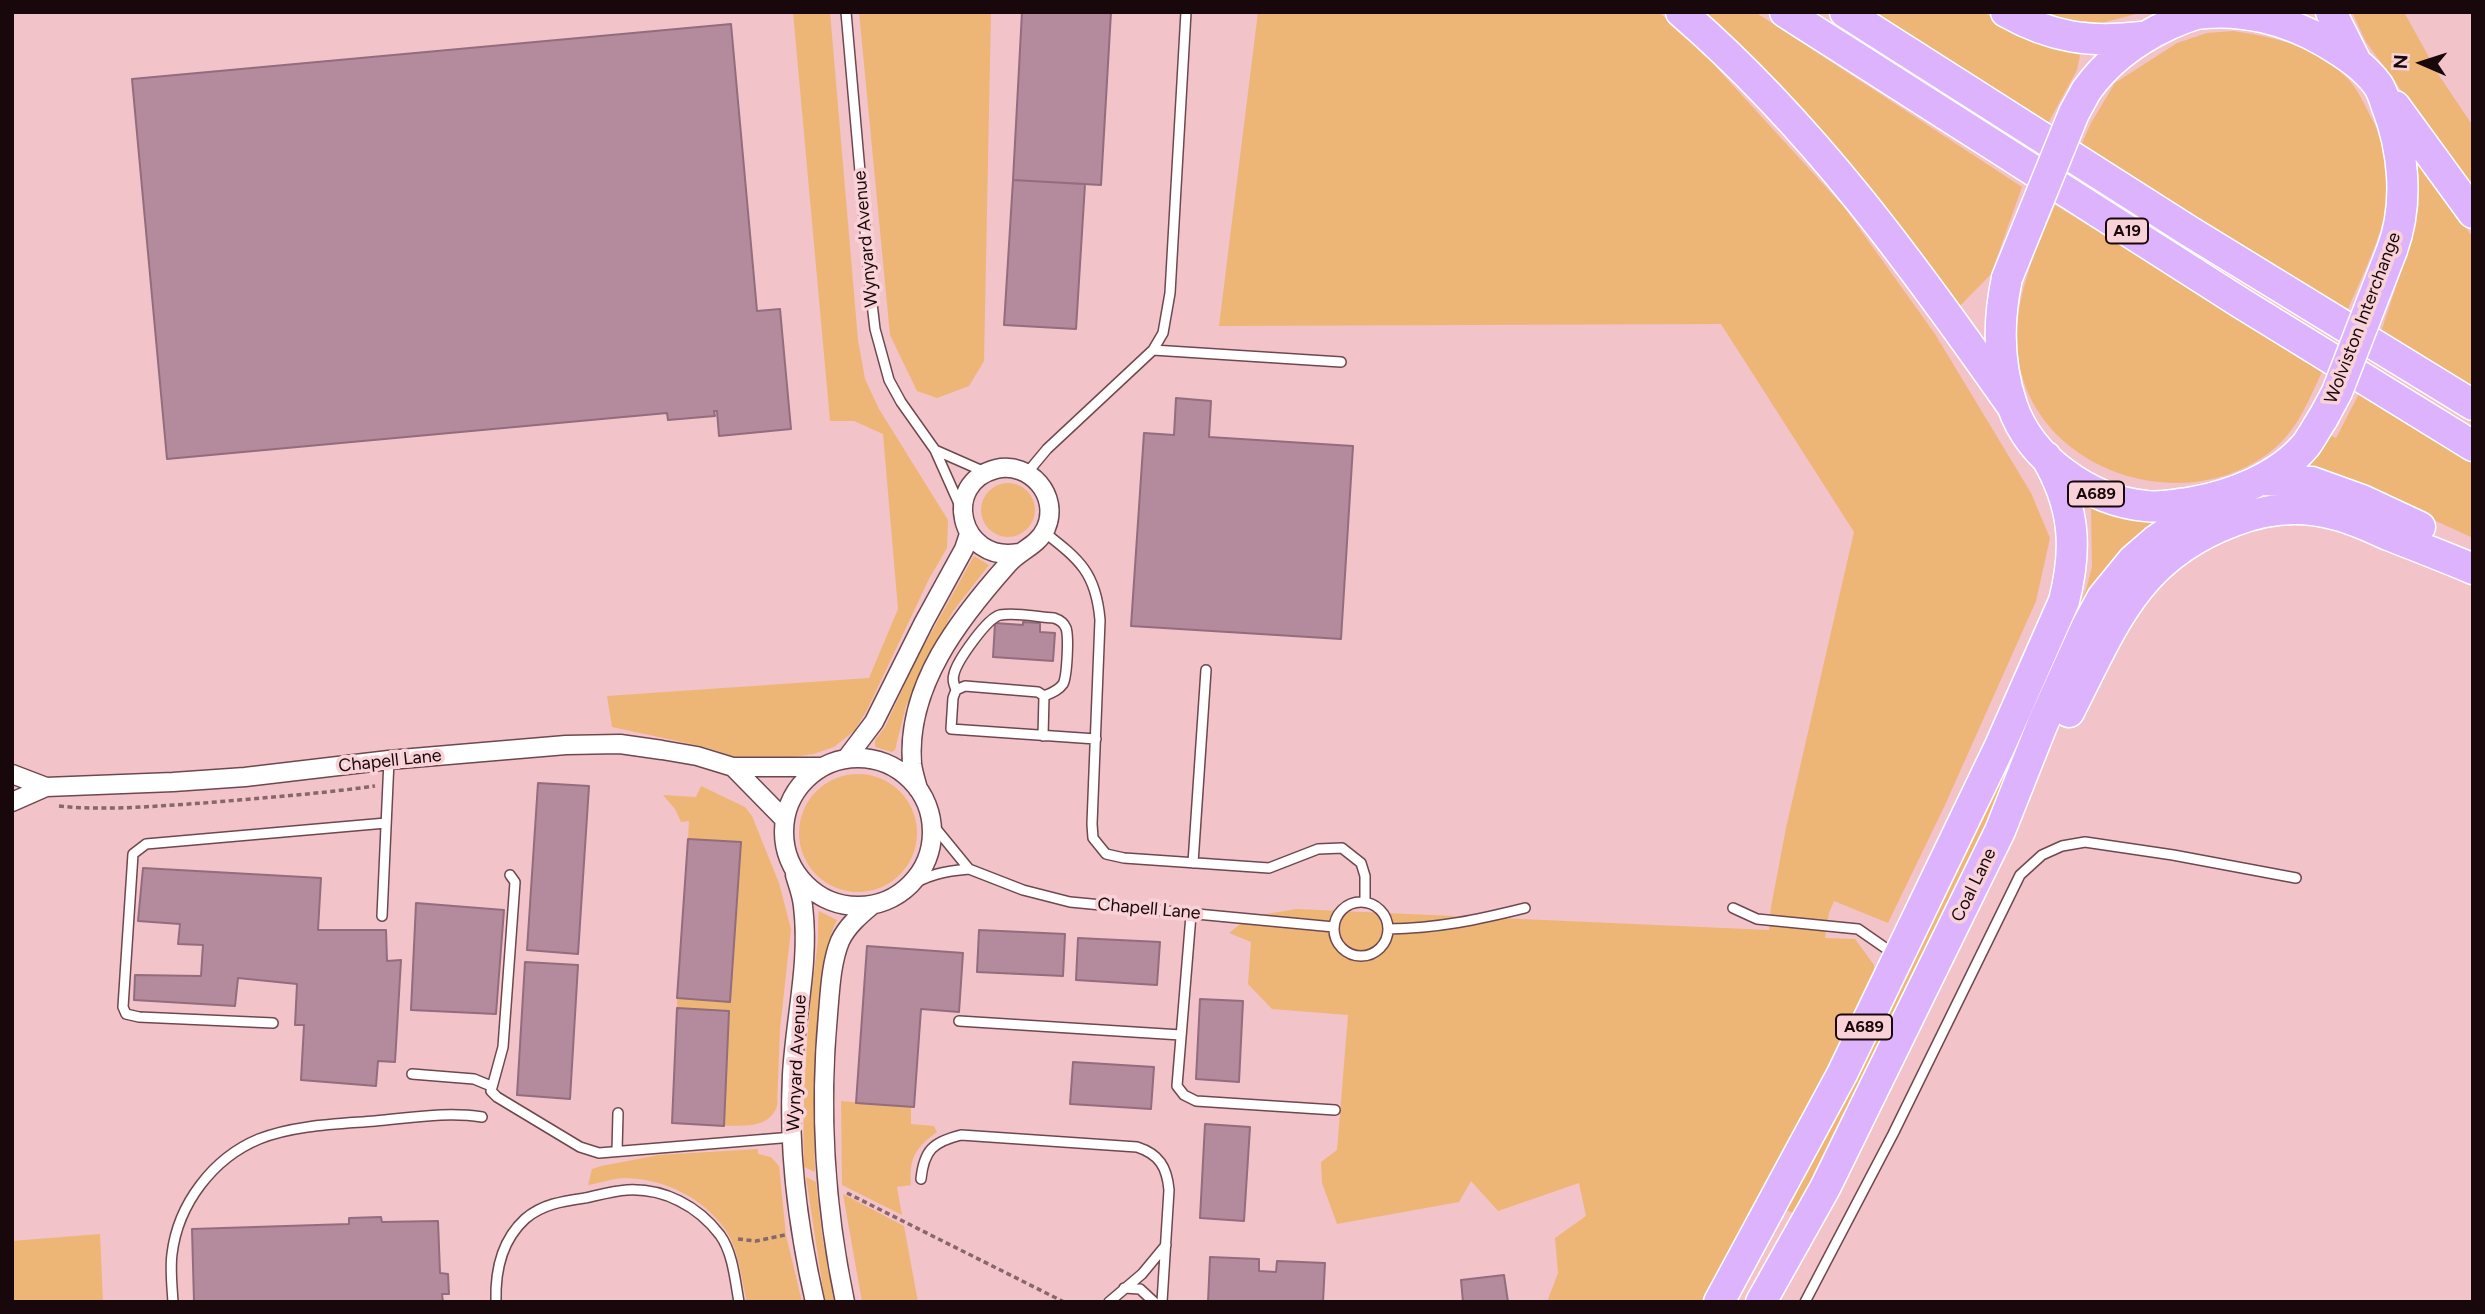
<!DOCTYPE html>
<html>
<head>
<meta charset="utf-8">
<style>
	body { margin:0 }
	#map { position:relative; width:2485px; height:1314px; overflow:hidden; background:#f2c3c9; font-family:Figtree,sans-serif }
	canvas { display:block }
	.frame { position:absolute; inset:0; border:14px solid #18080b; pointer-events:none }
	.north { position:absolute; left:2387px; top:28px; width:70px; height:70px; -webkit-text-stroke:5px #f9d2d7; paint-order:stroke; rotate:273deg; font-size:19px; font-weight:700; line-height:28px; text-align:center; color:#18080b }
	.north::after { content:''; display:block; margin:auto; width:24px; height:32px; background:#18080b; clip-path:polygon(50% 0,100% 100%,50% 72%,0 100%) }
</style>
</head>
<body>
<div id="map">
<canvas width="2485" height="1314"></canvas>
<div class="frame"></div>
<div class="north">N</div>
</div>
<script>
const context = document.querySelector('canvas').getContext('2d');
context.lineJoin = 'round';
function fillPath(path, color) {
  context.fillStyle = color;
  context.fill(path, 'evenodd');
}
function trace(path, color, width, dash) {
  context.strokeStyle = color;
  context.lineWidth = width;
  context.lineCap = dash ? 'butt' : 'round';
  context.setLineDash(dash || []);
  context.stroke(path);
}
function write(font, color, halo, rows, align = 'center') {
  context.font = font + ' Figtree,sans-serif';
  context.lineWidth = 7;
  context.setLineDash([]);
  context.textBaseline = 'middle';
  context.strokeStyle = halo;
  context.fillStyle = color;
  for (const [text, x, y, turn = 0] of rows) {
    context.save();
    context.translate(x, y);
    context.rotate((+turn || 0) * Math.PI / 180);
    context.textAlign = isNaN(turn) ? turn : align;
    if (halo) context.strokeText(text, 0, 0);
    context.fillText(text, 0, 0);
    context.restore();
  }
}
fillPath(new Path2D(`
	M793,12H830L858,340L865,379L879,409L948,520L947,548L929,579L866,712L854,731L834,747L813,754L768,761L742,759L705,747L612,727L607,696L869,678L898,609L883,434L854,421H830Z
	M859,12H991L984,361L969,386L937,398L917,391L890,335Z
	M1258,12H1658L1686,34L1844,207L1935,334L2031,493L2050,538L2036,601L1945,805L1888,923L1834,901L1829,913L1825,938L1855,939L1874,965V985L1709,1302H1547L1558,1273L1555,1238L1586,1216L1579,1183L1498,1211L1471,1181L1459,1202L1337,1224L1322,1183L1321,1162L1337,1150L1348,1015L1272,1009L1248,984L1251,942L1229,933L1249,917L1296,909L1769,930L1771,907L1786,828L1854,532L1721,324L1219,326Z
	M1695,12H1755L2022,187L1991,274L1957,309Z
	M1870,12H1983L2031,39L2080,55L2077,70L2047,125Z
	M2024,12H2144L2101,23L2083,21V30Z
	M2352,12H2404L2440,77L2473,126V194L2441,145L2366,42Z
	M2233,31C2275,37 2319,47 2349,80C2359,91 2366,108 2373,121C2388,152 2392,181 2385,214C2378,244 2360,281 2348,309L2079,150L2091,123L2115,83L2177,43L2207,33Z
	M2418,163H2423L2473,238V390L2380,335L2415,229L2419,204Z
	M2055,205L2323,370C2310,397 2299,427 2276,447C2186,525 2025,469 2017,347C2014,297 2036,250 2055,205Z
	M2360,392L2473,459V538L2368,490L2308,469L2330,435L2336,438Z
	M981 510a27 27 0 1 1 54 0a27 27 0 1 1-54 0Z
	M2091,507L2115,517L2153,523L2114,561L2019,767L1797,1215L1786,1210L2046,683L2086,590L2092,567Z
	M974,556L989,565L953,611L906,706L895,750L892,752L875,747V740L885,727L917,658Z
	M799 833a59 59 0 1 1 118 0a59 59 0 1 1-118 0Z
	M701,786L745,807L752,816L779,883L791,929L780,1029L777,1106C769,1129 744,1125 724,1126L729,1011L677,1008V998L730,1001L741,843L688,839L689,821L681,822L675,809L663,795L696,797Z
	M819,911L837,920C826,942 824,965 821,988C813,1050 813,1110 815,1172L804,1167C802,1093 807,1022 817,949C819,936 817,923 819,911Z
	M841,1101L911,1107V1124L934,1126L937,1132C915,1148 909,1158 911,1185L897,1187L902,1215L842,1185Z
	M758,1149V1154L771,1157L779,1166L786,1235L802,1302H747C741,1278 739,1249 725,1229C702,1197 664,1179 626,1178C614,1178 600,1183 588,1185L592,1169L601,1166L659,1155Z
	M806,1177L816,1182L822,1235L834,1302H825Z
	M843,1194L904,1226L918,1302H862Z
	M100,1234L103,1302H12V1241Z`), '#edb676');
const building = new Path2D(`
	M1022,12H1111L1101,185L1013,180Z
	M731,24L757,311L780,309L791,429L719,436L717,411H714L715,416L668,420L667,413L167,459L132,79Z
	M1013,180L1085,184L1076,329L1004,325Z
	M1176,398L1211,401L1209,437L1353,446L1341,639L1131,626L1144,433L1174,435Z
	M1023,622L1040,623V632L1055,633L1053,661L993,657L995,623L1023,625Z
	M538,783L589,786L578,954L527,950Z
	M688,839L741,842L730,1002L677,998Z
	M143,868L321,878L318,930H386L387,961L401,960L395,1062L378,1061L376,1086L301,1080L304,1025H295L297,984L238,978L235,1006L134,1000L135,975L201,976L203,945L178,944L180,924L138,921Z
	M416,903L504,910L496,1014L411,1010Z
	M979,930L1065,934L1063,976L977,972Z
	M1078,938L1160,942L1157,985L1076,980Z
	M867,946L963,953L959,1012L921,1009L914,1107L856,1103Z
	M525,962L578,965L570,1099L517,1095Z
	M1200,999L1243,1001L1239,1082L1196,1079Z
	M677,1008L729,1011L724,1126L672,1123Z
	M1073,1062L1154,1067L1151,1109L1070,1104Z
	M1205,1124L1250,1127L1244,1221L1200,1218Z
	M381,1217L382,1222L438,1221L440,1273L448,1274L449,1294H442L443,1302H194L192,1229L349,1224V1218Z
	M1210,1257L1259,1259V1271L1276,1272L1277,1261L1325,1263L1323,1302H1208Z
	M1504,1275L1508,1302H1463L1461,1280Z`);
fillPath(building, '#b38b9d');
trace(building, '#936c7e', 2);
const service = new Path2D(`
	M846,12L870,286L875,329L889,380L901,402L935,450L960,506
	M1153,350L1341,362
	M935,450L985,472
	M1027,473L1047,449L1153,350L1163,333L1170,293L1186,12
	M1044,532C1080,560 1096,573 1100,620L1092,824L1093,838L1106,854L1124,858L1269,868L1318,849L1342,848L1361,863L1365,876V902
	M956,690C954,684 952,680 954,674C957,661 987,618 1000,615C1016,612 1037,617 1054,618C1060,620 1064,623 1066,628C1069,637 1067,677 1063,684C1058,691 1051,693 1044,696
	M1043,736L1044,696L1038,692L965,686L956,690L953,698L951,729L1096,739
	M929,814L933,825L969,869L1023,890L1070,902L1334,927
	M1193,863L1206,670
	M510,875L515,882L503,1047L491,1091L497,1097L580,1147L599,1153L793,1137
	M906,888C927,875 944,871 969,869
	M1334 929a27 27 0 1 1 54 0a27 27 0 1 1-54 0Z
	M1733,908L1757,919L1858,929L1894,954
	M1191,915L1177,1086L1184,1095L1196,1101L1335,1110
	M382,916L389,760
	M1388,929C1439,928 1477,920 1525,908
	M959,1021L1181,1035
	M273,1023L139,1017L126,1014L123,1007L133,854L146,844L386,823
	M412,1074L474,1079L491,1086
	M617,1151L618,1113
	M921,1179C924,1150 933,1142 961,1135L1137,1147C1159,1154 1167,1167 1169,1190L1162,1302
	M1124,1288L1140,1289L1154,1302
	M173,1302C172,1286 170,1269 172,1254C178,1204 213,1158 259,1139C294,1125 338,1124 375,1121C410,1118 447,1111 482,1117
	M496,1302C495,1271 501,1241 525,1219C542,1204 564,1201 585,1198C599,1195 613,1191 627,1190C664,1188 698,1206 720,1235C733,1253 735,1280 739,1302
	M1109,1302L1142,1274L1166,1245
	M1805,1302L1893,1134L2020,875L2042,855L2062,846L2085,842L2173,855L2296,878`);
const minor = new Path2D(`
	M784 832a74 74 0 1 1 148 0a74 74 0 1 1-148 0Z
	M846,759L874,722L924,622L964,549L969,534
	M733,767L785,820
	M12,774L46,787
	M918,789C916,781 913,772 912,764C906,686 960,618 1008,564C1020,550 1038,546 1046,528C1060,496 1030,461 996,469C941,483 959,563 1018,553
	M12,802L46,787L173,782L245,777L389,760L566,745L620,744L662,750L697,756L733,767H822
	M795,875C798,885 802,895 803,906C810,962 795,1019 792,1075C788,1151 798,1228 815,1302
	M845,1302C825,1207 819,1111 828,1014C830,991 831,963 840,941C847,926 860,915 872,905`);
const trunk = new Path2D(`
	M1681,12C1813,126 1913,265 2012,406
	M1785,12L2241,303L2473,446
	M1845,12L2189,231L2473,405
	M2006,12C2052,38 2090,43 2142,37
	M2331,12L2355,60
	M2086,91C2107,61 2134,41 2168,25C2177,21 2188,16 2197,14C2242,8 2287,20 2325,42C2345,54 2364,66 2378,85C2382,91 2384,98 2386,104C2404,150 2409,204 2392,250
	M2395,106L2473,213
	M2007,278C1998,320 1998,364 2012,405C2030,459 2090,501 2146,506C2162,508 2178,504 2193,502C2233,495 2279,477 2306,445C2312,437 2317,427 2323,418
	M2261,480L2312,482L2362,500L2420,527
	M2069,712C2113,626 2136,557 2234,521C2267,508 2299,505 2333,514C2352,518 2371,527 2388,535C2416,546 2445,557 2473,569
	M1719,1302L1842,1074L1999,748L2064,601C2078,546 2074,505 2046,457
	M1761,1302L1825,1188L2000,831L2043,723L2087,626L2102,598L2133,560L2155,541L2218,498`);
trace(service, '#6f484e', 12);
trace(minor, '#6f484e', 21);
trace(trunk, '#fff', 33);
trace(new Path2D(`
	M59,806C106,811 156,806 204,803C261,798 318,794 375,786
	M847,1193L1064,1302
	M738,1239L756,1241L785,1235`), '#87676c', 3.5, [5, 3.5]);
trace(service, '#fff', 9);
trace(minor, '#fff', 18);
trace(trunk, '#deb3fe', 30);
const trunkBridge = new Path2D(`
	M2007,278L2074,113L2086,91
	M2323,418L2337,392L2392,250`);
trace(trunkBridge, '#fff', 33, []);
trace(trunkBridge, '#deb3fe', 30);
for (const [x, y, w] of [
	[2127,231,42],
	[2096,494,56],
	[1864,1027,56]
]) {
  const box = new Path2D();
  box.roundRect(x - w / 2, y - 12.5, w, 25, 5);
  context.fillStyle = '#f9d2d7';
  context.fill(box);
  trace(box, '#18080b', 2);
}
write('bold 16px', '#18080b', null, [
	["A19",2127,231],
	["A689",2096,494],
	["A689",1864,1027]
]);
write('18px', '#18080b', '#f9d2d7', [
	["Wynyard Avenue",866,239,-95],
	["Wolviston Interchange",2363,318,-69],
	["Chapell Lane",390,761,-6],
	["Coal Lane",1974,885,-64],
	["Chapell Lane",1149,909,5],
	["Wynyard Avenue",797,1063,-87]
]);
</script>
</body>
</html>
